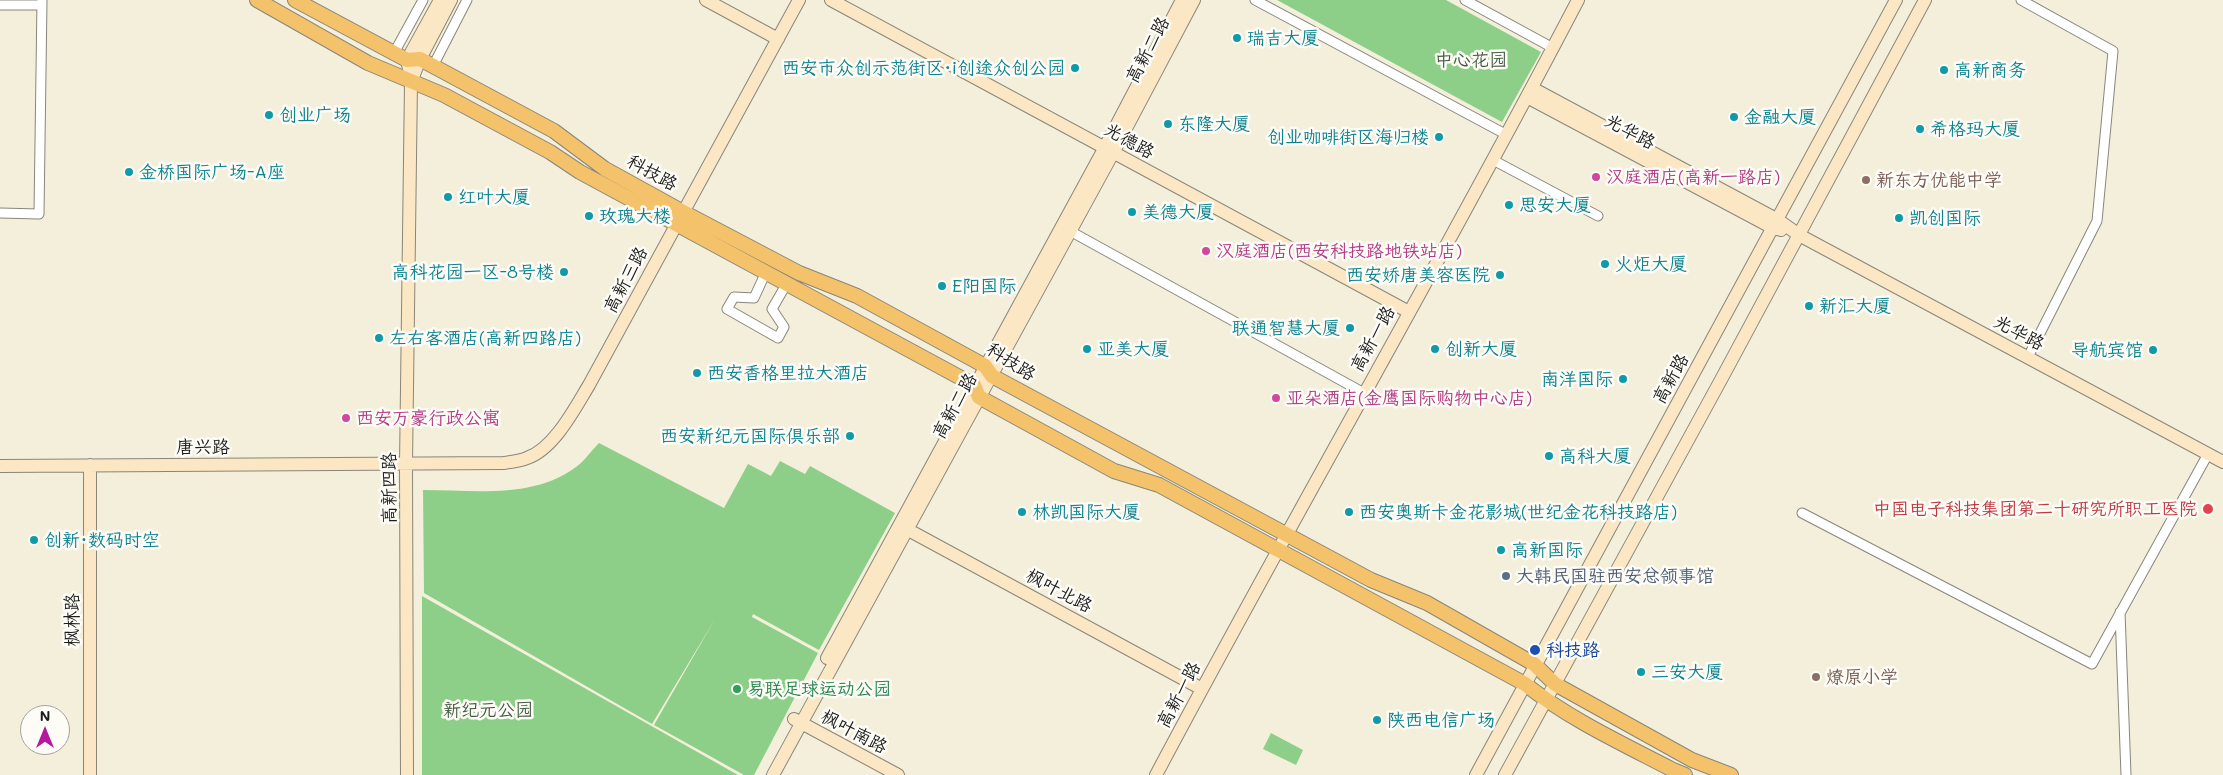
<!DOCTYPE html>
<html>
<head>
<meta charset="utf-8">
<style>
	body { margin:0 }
	#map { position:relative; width:2223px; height:775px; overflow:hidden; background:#f4efdb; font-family:Mali,sans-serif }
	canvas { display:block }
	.north { position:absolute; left:20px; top:705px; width:50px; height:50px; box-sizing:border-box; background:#fdfcf7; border:1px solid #a3a29f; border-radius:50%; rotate:0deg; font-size:14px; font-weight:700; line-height:20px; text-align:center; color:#1c1c1c }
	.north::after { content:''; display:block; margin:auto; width:18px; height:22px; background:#b5179e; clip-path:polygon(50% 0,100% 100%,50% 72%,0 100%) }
</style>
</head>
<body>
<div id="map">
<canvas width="2223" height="775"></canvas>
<div class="north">N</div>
</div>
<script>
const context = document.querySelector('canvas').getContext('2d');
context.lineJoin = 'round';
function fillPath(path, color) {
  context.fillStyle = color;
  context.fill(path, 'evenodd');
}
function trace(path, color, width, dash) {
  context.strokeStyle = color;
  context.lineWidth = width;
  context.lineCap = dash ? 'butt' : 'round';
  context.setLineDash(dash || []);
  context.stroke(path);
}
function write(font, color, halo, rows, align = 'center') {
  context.font = font + ' Mali,"LXGW WenKai TC",sans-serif';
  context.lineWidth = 5;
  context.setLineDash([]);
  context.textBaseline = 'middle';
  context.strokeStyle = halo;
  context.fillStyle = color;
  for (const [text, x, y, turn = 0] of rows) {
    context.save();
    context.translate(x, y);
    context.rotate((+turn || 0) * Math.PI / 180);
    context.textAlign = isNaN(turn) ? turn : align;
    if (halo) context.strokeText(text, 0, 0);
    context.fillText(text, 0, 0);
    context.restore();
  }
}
fillPath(new Path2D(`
	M1277,0H1446L1541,52L1502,122Z
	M599,443L724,508L748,464L771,476L780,461L805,474L810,466L895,513L819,650L753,614L752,617L818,653L754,775H744L654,725L715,619L652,724L424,593L423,490C475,490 538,500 581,463C587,457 593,449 599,443Z
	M422,596L738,775H422Z
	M1271,733L1303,750L1296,765L1263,749Z`), '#8dcf88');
const street = new Path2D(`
	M1255,0L1507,135
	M1465,0L1553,48
	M2021,0L2113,51L2097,221L2028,357
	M0,5H42
	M394,53L423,0
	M433,66L467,0
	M1493,160L1598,216
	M0,213L39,214L42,0
	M1070,231L1364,393
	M766,272L754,298L734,297L727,309L778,338L784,327L772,309L787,283
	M1802,513L2092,664L2208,454
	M2120,612L2126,775`);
const secondary = new Path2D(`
	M706,0L778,39
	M831,0L1409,312
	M409,69L407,60L440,0
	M1532,88L1778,220L1799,235L2223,462
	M1527,97L1773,228L1781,230
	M90,465V775
	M0,466L504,463C511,462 520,461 527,458C554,449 575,408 589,385L799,0
	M901,526L1202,689
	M827,658L1105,147L1182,0
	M794,719L898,775
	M407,775L406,464L411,82L420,59L451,0
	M773,775L1113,153L1194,0
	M1156,775C1294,515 1442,261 1578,0
	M1476,775L1896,0
	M1505,775L1723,376L1925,0`);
const primary = new Path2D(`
	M257,0L368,63L444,95L550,152L580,172L974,385L979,397L1114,471L1159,485L1525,684C1569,719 1623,744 1673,770L1685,775
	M295,0L407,60L420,59L554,131L605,169L683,212L799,273L857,296L985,366L992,376L1371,580L1427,603L1534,664L1555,684L1692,760L1731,775`);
trace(street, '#88867c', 11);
trace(secondary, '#88867c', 14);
trace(primary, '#88867c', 16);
trace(street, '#fff', 9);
trace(secondary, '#fbe7c3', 12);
trace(primary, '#f4c26a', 14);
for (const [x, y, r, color] of [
	[1237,38,5,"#0f9aa8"],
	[1075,68,5,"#0f9aa8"],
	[1944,70,5,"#0f9aa8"],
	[269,115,5,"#0f9aa8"],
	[1734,117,5,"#0f9aa8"],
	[1168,124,5,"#0f9aa8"],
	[1920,129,5,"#0f9aa8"],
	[1439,137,5,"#0f9aa8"],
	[129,172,5,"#0f9aa8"],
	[1596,177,5,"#d1479c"],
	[1866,180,5,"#8d6e63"],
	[448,197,5,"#0f9aa8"],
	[1509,205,5,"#0f9aa8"],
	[1132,212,5,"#0f9aa8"],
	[589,216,5,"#0f9aa8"],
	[1899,218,5,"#0f9aa8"],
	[1206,251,5,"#d1479c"],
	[1605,264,5,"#0f9aa8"],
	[564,272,5,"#0f9aa8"],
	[1500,275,5,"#0f9aa8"],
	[942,286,5,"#0f9aa8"],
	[1809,306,5,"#0f9aa8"],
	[1350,328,5,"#0f9aa8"],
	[379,338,5,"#0f9aa8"],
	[1087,349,5,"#0f9aa8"],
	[1435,349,5,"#0f9aa8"],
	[2153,350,5,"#0f9aa8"],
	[697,373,5,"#0f9aa8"],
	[1623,379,5,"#0f9aa8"],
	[1276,398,5,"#d1479c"],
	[346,418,5,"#d1479c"],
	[850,436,5,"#0f9aa8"],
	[1549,456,5,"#0f9aa8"],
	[2208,509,6,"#e0444e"],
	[1022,512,5,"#0f9aa8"],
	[1349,512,5,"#0f9aa8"],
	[34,540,5,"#0f9aa8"],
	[1501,550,5,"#0f9aa8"],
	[1506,576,5,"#5c6f8a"],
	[1535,650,6,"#1a4fb4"],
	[1641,672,5,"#0f9aa8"],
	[1816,677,5,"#8d6e63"],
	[737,689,5,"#2e9e5b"],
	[1377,720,5,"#0f9aa8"]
]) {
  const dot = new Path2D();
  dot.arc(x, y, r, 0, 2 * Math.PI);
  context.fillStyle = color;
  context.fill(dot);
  trace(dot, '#fdfcf7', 2);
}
write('18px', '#0d838f', '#fdfcf7', [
	["瑞吉大厦",1247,38],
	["西安市众创示范街区·i创途众创公园",1065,68,"right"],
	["高新商务",1954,70],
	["创业广场",279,115],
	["金融大厦",1744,117],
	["东隆大厦",1178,124],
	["希格玛大厦",1930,129],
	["创业咖啡街区海归楼",1429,137,"right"],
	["金桥国际广场-A座",139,172],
	["红叶大厦",458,197],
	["思安大厦",1519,205],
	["美德大厦",1142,212],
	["玫瑰大楼",599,216],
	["凯创国际",1909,218],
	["火炬大厦",1615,264],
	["高科花园一区-8号楼",554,272,"right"],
	["西安娇唐美容医院",1490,275,"right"],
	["E阳国际",952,286],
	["新汇大厦",1819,306],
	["联通智慧大厦",1340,328,"right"],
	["左右客酒店(高新四路店)",389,338],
	["亚美大厦",1097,349],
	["创新大厦",1445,349],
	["导航宾馆",2143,350,"right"],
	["西安香格里拉大酒店",707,373],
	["南洋国际",1613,379,"right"],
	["西安新纪元国际俱乐部",840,436,"right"],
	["高科大厦",1559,456],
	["林凯国际大厦",1032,512],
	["西安奥斯卡金花影城(世纪金花科技路店)",1359,512],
	["创新·数码时空",44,540],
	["高新国际",1511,550],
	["三安大厦",1651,672],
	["陕西电信广场",1387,720]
], 'left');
write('18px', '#1c1c1c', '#fdfcf7', [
	["高新二路",1148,50,-62],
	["光华路",1630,132,28],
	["光德路",1129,141,29],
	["科技路",652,173,29],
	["高新三路",626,280,-62],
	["光华路",2019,333,28],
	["高新一路",1373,339,-61],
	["科技路",1011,362,33],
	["高新路",1671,379,-61],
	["高新二路",955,406,-61],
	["唐兴路",203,447],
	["高新四路",389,488,-90],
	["枫叶北路",1059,591,28],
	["枫林路",72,620,-90],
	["高新一路",1179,695,-62],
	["枫叶南路",854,732,28]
]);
write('18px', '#445b42', '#fdfcf7', [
	["中心花园",1471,60],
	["新纪元公园",488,710]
]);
write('18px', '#b23c85', '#fdfcf7', [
	["汉庭酒店(高新一路店)",1606,177],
	["汉庭酒店(西安科技路地铁站店)",1216,251],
	["亚朵酒店(金鹰国际购物中心店)",1286,398],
	["西安万豪行政公寓",356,418]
], 'left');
write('18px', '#785e54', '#fdfcf7', [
	["新东方优能中学",1876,180],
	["燎原小学",1826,677]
], 'left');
write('18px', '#be3a42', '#fdfcf7', [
	["中国电子科技集团第二十研究所职工医院",2197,509]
], 'right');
write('18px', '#4e5e75', '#fdfcf7', [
	["大韩民国驻西安总领事馆",1516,576]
], 'left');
write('18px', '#164399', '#fdfcf7', [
	["科技路",1546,650]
], 'left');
write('18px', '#27864d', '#fdfcf7', [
	["易联足球运动公园",747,689]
], 'left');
</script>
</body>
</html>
